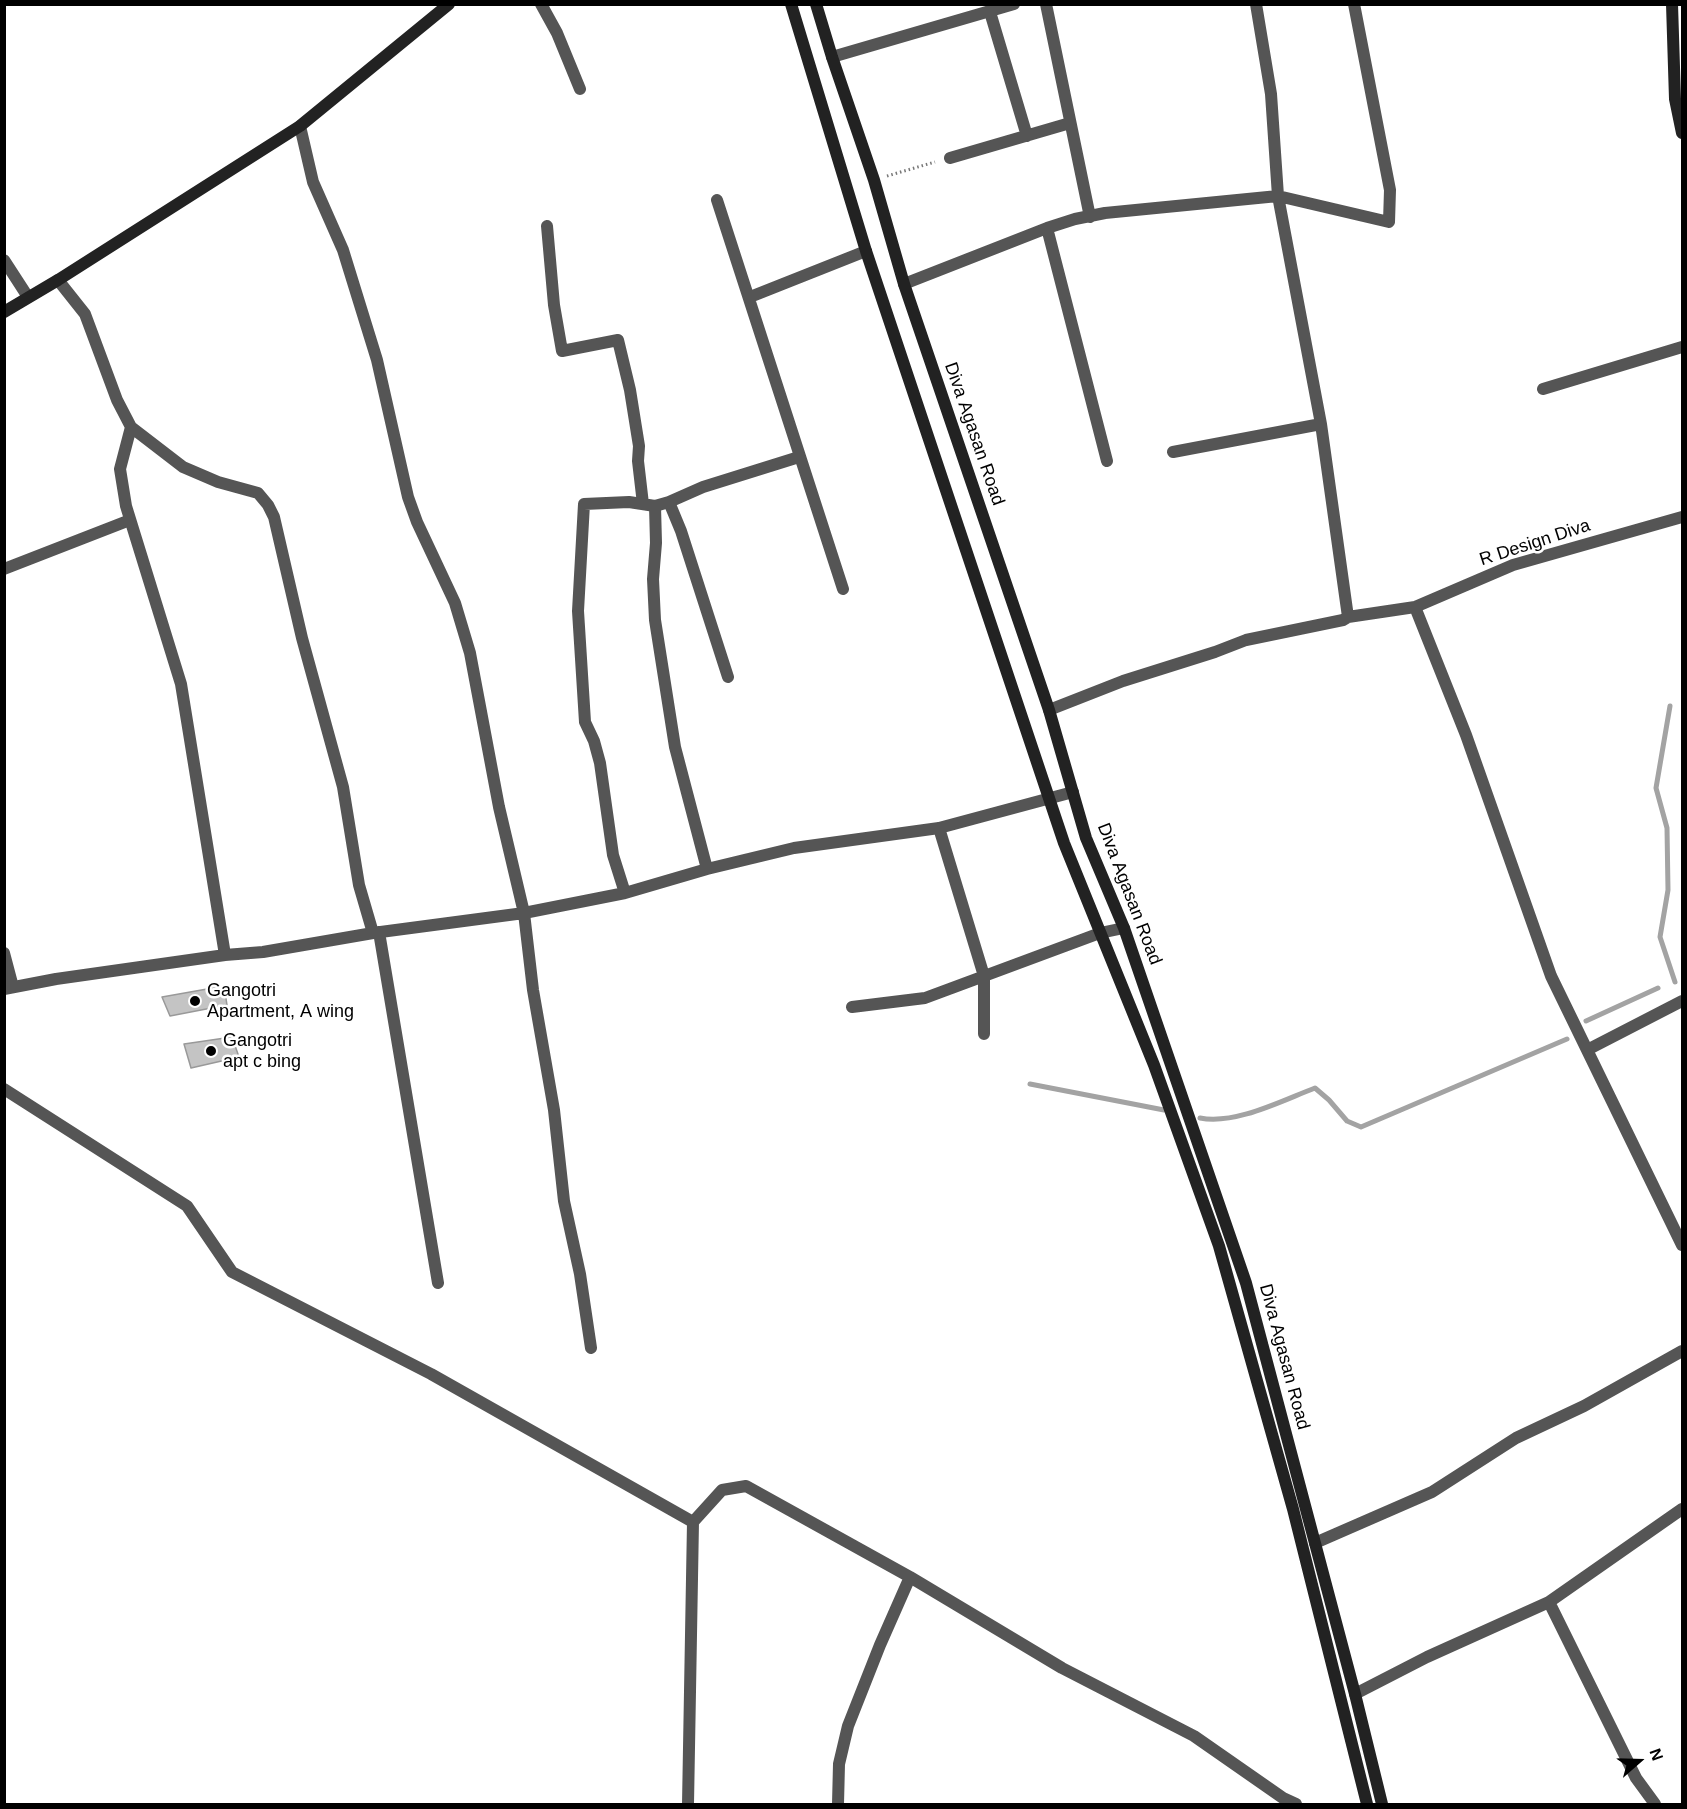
<!DOCTYPE html>
<html>
<head>
<meta charset="utf-8">
<style>
	body { margin:0 }
	#map { position:relative; width:1687px; height:1809px; overflow:hidden; background:#fff; font-family:Helvetica,sans-serif }
	canvas { display:block }
	.frame { position:absolute; inset:0; border:6px solid #000; pointer-events:none }
	.north { position:absolute; left:1609px; top:1731px; width:60px; height:60px; -webkit-text-stroke:4px #fff; paint-order:stroke; rotate:70deg; font-size:16px; font-weight:700; line-height:24px; text-align:center; color:#000 }
	.north::after { content:''; display:block; margin:auto; width:21px; height:27px; background:#000; clip-path:polygon(50% 0,100% 100%,50% 72%,0 100%) }
</style>
</head>
<body>
<div id="map">
<canvas width="1687" height="1809"></canvas>
<div class="frame"></div>
<div class="north">N</div>
</div>
<script>
const context = document.querySelector('canvas').getContext('2d');
context.lineJoin = 'round';
function trace(path, color, width, dash) {
  context.strokeStyle = color;
  context.lineWidth = width;
  context.lineCap = dash ? 'butt' : 'round';
  context.setLineDash(dash || []);
  context.stroke(path);
}
function fillPath(path, color) {
  context.fillStyle = color;
  context.fill(path, 'evenodd');
}
function write(font, color, halo, rows, align = 'center') {
  context.font = font + ' Helvetica,sans-serif';
  context.lineWidth = 5;
  context.setLineDash([]);
  context.textBaseline = 'middle';
  context.strokeStyle = halo;
  context.fillStyle = color;
  for (const [text, x, y, turn = 0] of rows) {
    context.save();
    context.translate(x, y);
    context.rotate((+turn || 0) * Math.PI / 180);
    context.textAlign = isNaN(turn) ? turn : align;
    if (halo) context.strokeText(text, 0, 0);
    context.fillText(text, 0, 0);
    context.restore();
  }
}
trace(new Path2D(`
	M1670,706L1656,788L1667,828L1668,890L1660,937L1675,982
	M1586,1021L1658,988
	M1030,1084L1164,1110
	M1200,1118C1235,1125 1281,1101 1315,1088L1329,1100L1347,1121L1361,1127L1567,1039`), '#a3a3a3', 5);
const building = new Path2D(`
	M224,986L227,1005L170,1016L162,997Z
	M232,1037L239,1057L191,1068L184,1044Z`);
fillPath(building, '#c4c4c4');
trace(building, '#999', 1.5);
trace(new Path2D(`
	M887,176L935,162`), '#777', 3, [1.5, 3]);
trace(new Path2D(`
	M541,4L557,33L580,89
	M1046,4L1090,217
	M1256,4L1271,94L1278,196L1321,424L1348,617
	M990,12L1027,136
	M832,57L1014,4
	M300,126L313,182L343,250L377,360L408,497L417,522L455,603L470,653L499,807L524,913L533,990L554,1110L564,1201L580,1274L591,1348
	M950,158L1070,123
	M717,200L843,589
	M547,226L554,305L562,351L618,340L630,390L639,446L638,461L643,504
	M1047,228L1107,461
	M4,260L28,297
	M58,280L85,314L117,400L131,427L120,469L126,506L181,684L225,955
	M904,284L1047,228L1075,219L1105,213L1278,196L1389,222L1390,190L1354,4
	M750,297L866,251
	M1543,389L1682,347
	M131,427L183,467L218,482L258,493L268,505L274,517L302,638L343,787L359,885L373,933
	M1173,452L1321,424
	M669,502L681,531L728,677
	M655,506L656,543L653,579L655,620L675,747L707,869
	M1682,517L1513,565L1415,607L1466,735L1551,976L1682,1245
	M4,569L130,520
	M1049,710L1123,681L1215,652L1246,640L1343,620L1348,617L1415,607
	M939,828L984,976V1034
	M625,893L613,855L600,763L594,741L585,722L578,611L584,504L629,502L655,506L669,502L703,487L799,457
	M379,932L438,1283
	M4,953L13,987
	M4,989L56,979L225,955L263,952L373,933L524,913L625,893L707,869L794,848L939,828L1073,792
	M852,1007L925,998L1100,933L1124,928
	M1587,1050L1682,1001
	M4,1089L187,1206L232,1272L431,1374L693,1522L722,1490L746,1486L910,1577L1062,1668L1194,1736L1283,1798L1296,1804
	M1315,1543L1432,1492L1516,1438L1584,1406L1682,1351
	M1549,1602L1636,1778L1655,1804
	M1355,1694L1427,1657L1549,1602L1682,1509
	M688,1804L693,1522
	M838,1804L839,1764L848,1726L880,1645L910,1577`), '#555', 12);
trace(new Path2D(`
	M791,4L866,251L1064,843L1154,1065L1219,1246L1293,1509L1367,1804
	M816,4L832,57L874,180L904,284L1049,710L1086,838L1124,928L1246,1283L1355,1694L1382,1804
	M1672,4L1675,99L1682,133
	M4,312L58,280L300,126L449,4`), '#222', 12);
for (const [x, y, r, color] of [
	[195,1001,6,"#000"],
	[211,1051,6,"#000"]
]) {
  const dot = new Path2D();
  dot.arc(x, y, r, 0, 2 * Math.PI);
  context.fillStyle = color;
  context.fill(dot);
  trace(dot, '#fff', 2);
}
write('18px', '#000', '#fff', [
	["Diva Agasan Road",974,434,71],
	["R Design Diva",1535,543,-18],
	["Diva Agasan Road",1129,894,69],
	["Diva Agasan Road",1284,1357,75]
]);
write('18px', '#000', '#fff', [
	["Gangotri",207,991],
	["Apartment, A wing",207,1012],
	["Gangotri",223,1041],
	["apt c bing",223,1062]
], 'left');
</script>
</body>
</html>
